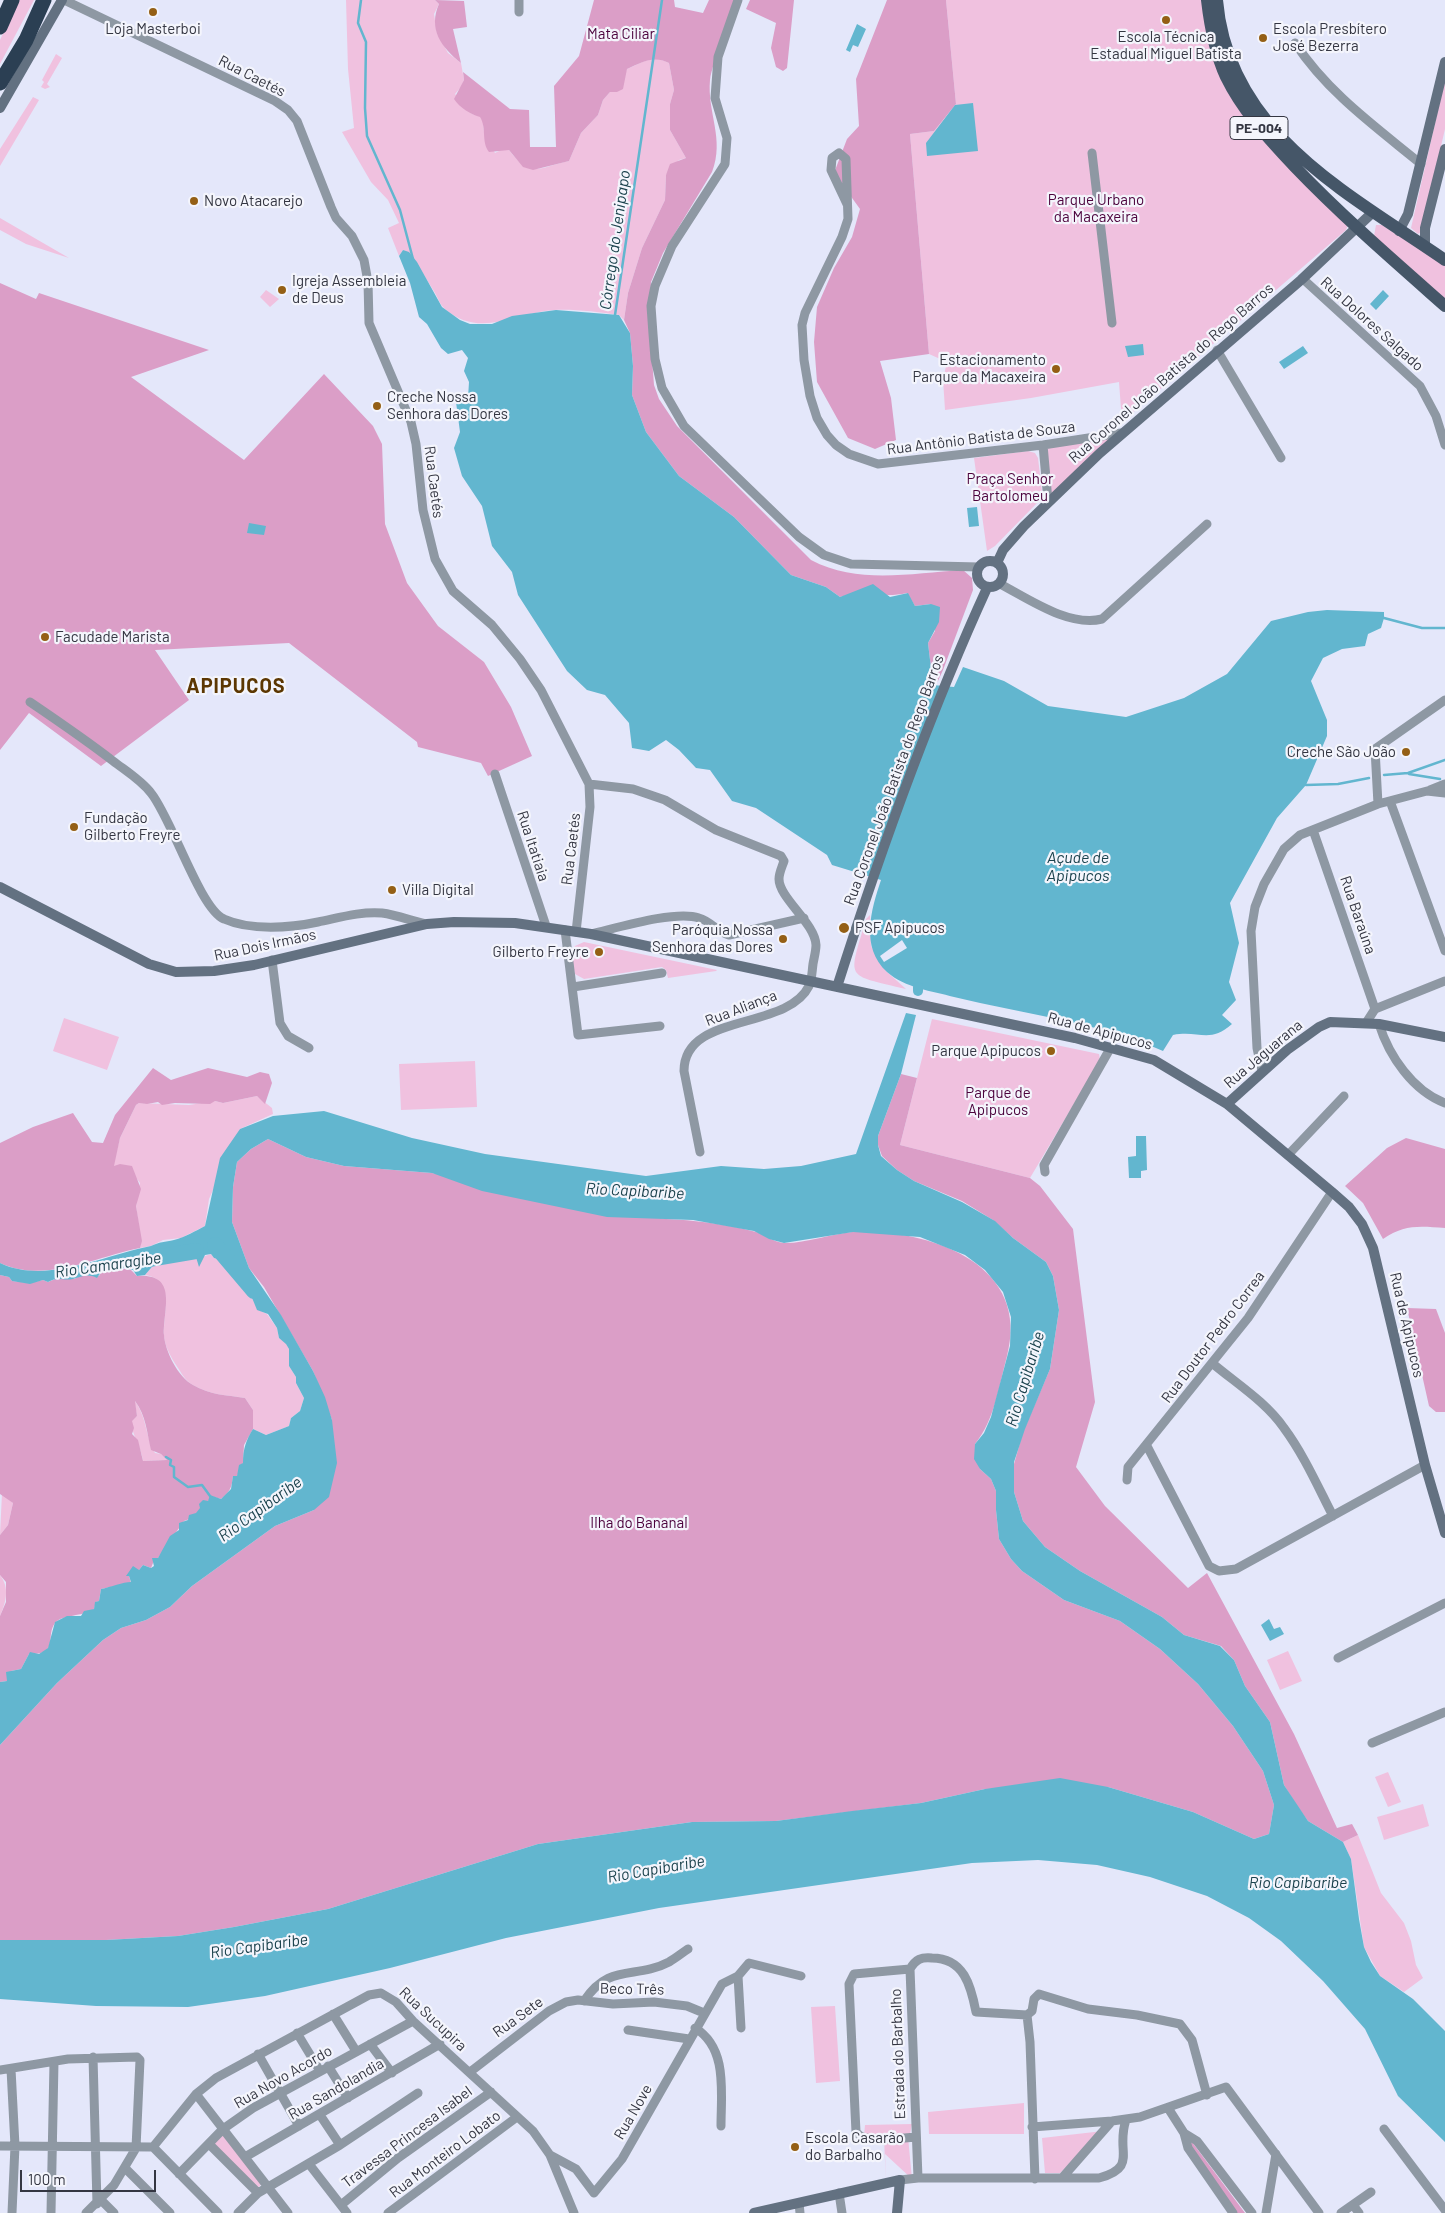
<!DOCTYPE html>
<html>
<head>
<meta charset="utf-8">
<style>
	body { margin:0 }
	#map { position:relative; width:1445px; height:2213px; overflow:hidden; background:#e4e7fa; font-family:Barlow,sans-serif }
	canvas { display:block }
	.scale { position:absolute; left:20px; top:2170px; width:136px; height:22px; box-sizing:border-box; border:2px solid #343642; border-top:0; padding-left:6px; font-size:15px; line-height:18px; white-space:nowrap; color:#343642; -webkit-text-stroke:4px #f4f5fc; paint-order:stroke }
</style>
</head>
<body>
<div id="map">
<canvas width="1445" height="2213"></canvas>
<div class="scale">100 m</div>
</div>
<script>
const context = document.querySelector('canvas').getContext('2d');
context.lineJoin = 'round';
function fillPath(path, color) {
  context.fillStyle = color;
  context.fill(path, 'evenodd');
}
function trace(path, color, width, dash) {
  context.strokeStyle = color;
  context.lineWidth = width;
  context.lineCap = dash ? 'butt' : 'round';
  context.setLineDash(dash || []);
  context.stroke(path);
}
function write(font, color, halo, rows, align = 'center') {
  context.font = font + ' Barlow,sans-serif';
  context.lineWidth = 4.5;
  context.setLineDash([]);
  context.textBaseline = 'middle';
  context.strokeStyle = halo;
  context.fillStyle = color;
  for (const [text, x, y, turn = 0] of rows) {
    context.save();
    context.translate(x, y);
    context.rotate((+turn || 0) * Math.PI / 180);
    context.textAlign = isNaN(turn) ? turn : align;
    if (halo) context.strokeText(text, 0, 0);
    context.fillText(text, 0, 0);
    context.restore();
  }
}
fillPath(new Path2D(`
	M18,0H34L0,64V40Z
	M346,0H435L439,4L434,14L437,33L448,53L461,63L464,80L461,87L455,94L472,114L480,116L483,121L484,132L495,153L503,149L509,150C531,179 537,168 569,161L581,133L598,115L603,100L610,92H617L627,69C643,62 653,54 669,63L674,90L670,104V130L686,158L679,160L666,175L665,200L642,248L628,293L624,320L619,315C598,312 575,309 554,310C514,313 480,339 445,309C440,305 438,298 435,293C425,277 417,262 403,250L399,256L388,228L399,223L388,200L371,182L342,132L354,128L348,69Z
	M946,0H1202L1217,69L1348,225L1346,230L1122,422L1119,382L1031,398L945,410L943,379L947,362L929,354L910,134L934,131L956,104Z
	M56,54L62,58L47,84L50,87L45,89L41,87L44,82L42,80Z
	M1445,80V129L1421,232L1418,234L1411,228Z
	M33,97L39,100L0,166V149Z
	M0,218L69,258L26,244L0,230Z
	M1376,225H1382L1445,265V299L1374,236Z
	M266,290L279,299L270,307L260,297Z
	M1116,438L1051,498L1046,447Z
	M1028,451L1035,453L1038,458L1042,492L1041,499L995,546L987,551L974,458Z
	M870,915L871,946L886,971L906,989C844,974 848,981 866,919Z
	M584,942L717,970L716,971L668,978L666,970L662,967L584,979L575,974L570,952L575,946Z
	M64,1018L119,1037L107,1070L53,1051Z
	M932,1019L1099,1054L1100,1060L1030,1178L900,1145Z
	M475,1061L477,1107L401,1110L399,1064Z
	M257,1096L272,1108L273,1114L240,1129L209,1199L205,1226L181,1238L163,1240L151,1246L140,1248L141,1241L136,1206L140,1183L137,1179L113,1166L120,1138L136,1105L139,1103L189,1105L215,1101L223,1103Z
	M172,1252L176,1255L196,1257L200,1264L202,1257L211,1254L214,1258L232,1262L240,1270L238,1278L248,1286L257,1309L267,1314L277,1328L279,1338L286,1343L289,1349V1366L296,1377V1383L304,1398L300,1411L291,1418L289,1426L266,1435L253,1429V1410L245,1398C226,1395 210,1395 193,1385C187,1382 183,1376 180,1371C173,1361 165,1348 164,1336C163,1313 176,1280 145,1275L157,1261Z
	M134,1400C147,1416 145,1436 155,1453L161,1454L167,1460L143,1461C141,1446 132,1436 131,1421L137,1416Z
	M2,1493L13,1503L8,1525L0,1535Z
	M0,1575C10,1588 6,1602 0,1616Z
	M1288,1651L1302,1681L1280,1690L1267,1660Z
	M1388,1772L1401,1802L1388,1807L1375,1777Z
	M1423,1804L1429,1826L1384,1840L1377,1817Z
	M1358,1835L1381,1893L1404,1923L1411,1941L1416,1965L1423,1978L1404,1992L1380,1976L1364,1947L1351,1859L1343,1842Z
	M835,2006L840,2081L816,2083L811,2007Z
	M1024,2103V2134H929L928,2112Z
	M912,2124L910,2134L864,2136L865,2125Z
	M1103,2131L1060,2173H1045L1042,2138Z
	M224,2133L262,2183L258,2188L213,2143Z
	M908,2137L912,2179L885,2154L886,2183L884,2139Z`), '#f0c1df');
fillPath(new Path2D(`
	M435,0L464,1L467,27L453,29L461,63C441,47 428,29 439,4Z
	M594,0H674L675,7L703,13L709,0H741C733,20 712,61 710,80C707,113 725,139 712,172L663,253L651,282L649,320L654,385L659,399L677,426L811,560C859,585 911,573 963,570L972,578L973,590L943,670L938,681L933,685L928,643L935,631L931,604L915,606L907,593C881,599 865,589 840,597L826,587L791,575L734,517L679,476L646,432L632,395L633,366L630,333L624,320L628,293L642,248L665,200L666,175L670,164L686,158L670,130V104L674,90L669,63C654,55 642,62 627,69L623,89L617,92H610L603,100L598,115L581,133L569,161L533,170L523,167L509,150L489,152C481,142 487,128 480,117C470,114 460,108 454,99L464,80L463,72L510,109L529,110L530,147H556L554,86L579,56Z
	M750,0H794L787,68L783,71L776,67L771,48L776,23L746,9Z
	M887,0H946L956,104L934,131L910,134L929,354L880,361L891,398L896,440L875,449L848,438L817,382L814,342L817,307L834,268L852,237L860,209L834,173L847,139L859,126L856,79Z
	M0,283L36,299L39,293L209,350L131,377L244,460L324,374L373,426L382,444L385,524L407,583L438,626L484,662L511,707L532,756L488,776L481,763L418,747L417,742L289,643L155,650L189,700L101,766L29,713L0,750Z
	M153,1068L171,1080L208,1068L247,1077L260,1072L269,1074L272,1083L265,1104L257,1096L223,1103L215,1101L210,1104L175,1103L162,1105L158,1102L147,1104L139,1103L136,1105L120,1138L114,1166L120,1164L132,1166L141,1189L136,1206L142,1241L140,1248C95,1257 45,1284 0,1263V1143L33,1127L73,1113L92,1142L103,1143L115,1115Z
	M901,1074L917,1078L900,1145L1030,1178L1040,1186L1073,1229L1095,1402L1076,1467L1105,1506L1188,1588L1207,1573L1294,1734L1337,1828L1352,1824L1358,1835L1343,1842L1308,1821L1297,1806L1284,1785L1270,1722L1245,1686L1234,1660L1221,1646L1184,1635L1162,1617L1080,1571L1045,1547L1023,1521L1014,1492V1464L1023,1432L1050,1369L1059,1310L1053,1276L1046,1262L1013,1238L993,1220L962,1201L914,1181L897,1170L882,1156L878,1145V1136Z
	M1406,1138L1445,1149V1228C1420,1226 1404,1224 1383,1239L1363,1203L1345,1186L1387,1148Z
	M268,1139L306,1157L344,1166L432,1173L666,1219C692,1220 727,1224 752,1231C763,1233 772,1242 784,1243C802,1244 832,1234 852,1232C926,1228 1032,1262 1007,1356C999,1386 995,1419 975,1444L980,1469L991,1479L996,1491V1510L999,1539L1011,1559L1022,1571L1064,1600L1120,1621L1160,1649L1198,1684L1233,1726L1263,1771L1274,1805L1269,1834L1254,1839L1193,1812L1108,1787L985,1789L921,1803L776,1821L692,1822L538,1844L328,1909L234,1927L178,1936L106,1940H0V1745L57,1683L103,1640L121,1628L146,1620L170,1607L192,1586L275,1526L314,1510L332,1420L313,1371L264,1287L249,1268L232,1222L233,1187L237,1162L251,1149Z
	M129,1268L137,1276C179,1273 163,1310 164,1335C165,1351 178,1377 193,1385C210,1395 226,1395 245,1398L253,1410V1429L244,1445L243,1463L237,1476H233C232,1487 230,1492 221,1499L210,1496V1499C202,1506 194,1519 184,1521L158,1558H155L151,1568L143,1565L139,1570L131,1572L127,1576H129L131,1583L101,1589L99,1601L96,1602L94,1609C83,1617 62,1614 55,1623C45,1636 60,1655 29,1654L21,1669L11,1671L7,1681L0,1682V1616L6,1602V1582L0,1575V1535L8,1525L13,1503L0,1494V1275L9,1277L12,1281L30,1283L43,1280L48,1282L60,1277L74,1279L82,1275L99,1276L101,1272ZM135,1401C146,1415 147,1433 151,1450L161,1454L167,1460L143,1461L138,1440L132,1434L134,1428L132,1421L137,1416Z
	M1407,1308L1436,1309L1445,1333V1412H1436L1429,1406Z
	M1192,2142L1245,2213H1237L1190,2145Z`), '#db9ec7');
fillPath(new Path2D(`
	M857,24L866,29L858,47L853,45L850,52L846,50Z
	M973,103L978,151L927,156L926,143L955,105Z
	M403,250L409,252L417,262L442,307L460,320L470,324H492L512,316L556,310L619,315L630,333L633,366L632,395L646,432L679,476L734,517L791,575L826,587L840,597L873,584L890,597L908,593L915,606L931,604L940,607L939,622L928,643L933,685L954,687L963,667L1004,681L1048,706L1126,717L1184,698L1227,674L1271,621L1308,612L1327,610L1384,612V618L1381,628L1368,634L1365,646L1342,649L1323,658L1311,681L1327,720V736L1306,785L1277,818L1230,903L1239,943L1229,982L1236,1000L1222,1015L1232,1024C1210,1044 1199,1030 1173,1035L1163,1051C1098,1022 1023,1014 954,997C932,991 905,988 887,972C860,947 871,910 881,880L832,865L827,855L756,808L732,801L710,770L696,768L679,750L666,740L649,751L632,748L629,723L605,695L587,690L567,671L518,595L512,572L492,546L482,506L462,476L454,448L460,432L456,402L468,398L469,382L464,371L468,358L462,350L448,354L441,348L427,324L419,317L410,283L399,256Z
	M1383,290L1389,296L1376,310L1370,304Z
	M1143,344L1144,355L1128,357L1125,346Z
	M1303,346L1308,353L1284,369L1279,362Z
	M977,507L979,526L969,527L967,508Z
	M249,523L266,526L264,535L247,533Z
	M906,1013L916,1015L901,1074L878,1136V1145L881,1156L897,1170L914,1181L962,1202L995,1221L1013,1238L1046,1262L1053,1276L1059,1310L1050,1369L1025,1429L1014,1462V1492L1023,1521L1045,1547L1080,1571L1162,1617L1184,1635L1220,1646L1234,1660L1245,1686L1270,1722L1284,1785L1308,1821L1343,1842L1351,1859L1359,1919L1364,1947L1371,1962L1380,1976L1413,1999L1445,2031V2142L1398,2096L1365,2029L1323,1981L1281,1941L1249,1918L1207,1896L1150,1877L1097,1865L1038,1860L972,1863L659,1908L506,1938L390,1968L265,1996L188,2007L96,2006L0,1999V1940H106L178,1936L234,1927L328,1909L538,1844L692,1822L776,1821L852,1811L921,1803L985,1789L1060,1778L1108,1787L1193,1812L1254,1839L1269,1834L1274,1805L1263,1771L1233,1726L1198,1684L1160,1649L1120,1621L1064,1600L1022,1571L1011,1559L999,1539L996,1510V1491L991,1479L980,1469L974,1459L975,1444L984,1433L991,1417L1010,1346L1011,1317L1003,1292L985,1270L965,1255L920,1237L853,1232L784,1243L769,1239L754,1231L693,1220L607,1217L482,1191L432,1173L344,1166L306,1157L268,1139L251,1149L237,1162L233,1187L232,1222L249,1268L281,1315L313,1371L325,1397L332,1420L337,1463L329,1497L314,1510L275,1526L192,1586L170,1607L146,1620L121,1628L103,1640L57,1683L0,1745V1682L7,1681L6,1672L21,1669L30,1652L39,1654L48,1648L55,1622L67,1616H81L84,1611L94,1609L95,1602L99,1601L101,1589C111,1587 123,1582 131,1582L129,1576H126L133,1566L139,1570L143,1565L151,1568L154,1566L152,1558H158L170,1536L179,1530V1523L188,1520L189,1515L196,1513L200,1508L199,1504L203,1500L208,1501L210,1495L221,1499L231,1489L233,1476H237L239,1465L243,1463C243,1449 246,1440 253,1429L266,1435L289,1426L291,1418L300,1411L304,1398L296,1383V1377L289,1366V1349L286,1344L279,1338L277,1328L268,1314L257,1310L246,1283L236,1279L240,1276V1270L231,1267V1262L214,1258L211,1254L205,1255L199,1267L196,1257L176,1255L171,1252L157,1261L145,1275L137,1276L133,1270L125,1268L101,1272L97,1278C87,1273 82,1277 73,1279C62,1281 59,1276 48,1282L43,1280L30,1284L12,1281L9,1277L0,1275V1263C46,1285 104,1255 151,1246C159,1242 165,1242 174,1240C186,1237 195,1231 205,1226L220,1158L240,1129L273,1116L324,1111L412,1138L485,1154L646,1176L721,1166L764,1169L801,1166L856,1154Z
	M1136,1136H1146L1147,1170L1141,1171V1178H1129L1128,1157L1136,1156Z
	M1269,1619L1274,1629L1280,1627L1284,1634L1270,1641L1261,1625Z`), '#62b6cf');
fillPath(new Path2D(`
	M902,940L907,948L884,962L880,956Z`), '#e4e7fa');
trace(new Path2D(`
	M361,0L358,23L366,42L365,108L367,136L400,210L413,259
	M615,315L662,0
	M1384,618L1422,628H1445
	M1409,774L1440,779
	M1384,775L1408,773L1445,760
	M1306,785L1338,784L1369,778
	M166,1457L171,1460L170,1465L174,1467V1477L188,1487L202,1485L210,1496`), '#62b6cf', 2.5);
trace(new Path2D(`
	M918,987V991`), '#62b6cf', 10);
trace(new Path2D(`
	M215,1245L254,1291
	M143,1260L196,1251`), '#62b6cf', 16);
trace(new Path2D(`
	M64,0L275,101L288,110L297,121L331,207L336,218L352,236L364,260L368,282L369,323L411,422L416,444L423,510L435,559L453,591L492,625L520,659L541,690L589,784L590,807L576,932
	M738,0L718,57L715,98L727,138L725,164L672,246L655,286L651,306L653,334L655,359L662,388L684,426L799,537L824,555L851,564L979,567
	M519,12V0
	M1295,43C1328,93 1376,127 1421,164
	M1092,153L1112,323
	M847,204L831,170L832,158L839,153L846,159L848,219L842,237L805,313L802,325L804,360L810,396L817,418L827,435L836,445L849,454L878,464L1043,445L1121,433
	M1303,279L1420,386L1436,416L1445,445
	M1217,350L1281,458
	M1043,445L1048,501
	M1000,584C1029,599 1068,627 1102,619L1207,524
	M30,702C58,721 86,740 113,761C126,771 141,780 151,793C172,819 200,909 224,919C251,931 290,928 318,922C338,918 361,911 382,913C397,915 412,921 426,924
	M495,774L546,926
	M589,784L633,789L665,800L716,830L781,856L784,861C782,867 779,873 779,879C779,898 815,923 816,945C816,951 814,958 813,964C812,971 812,980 809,986C787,1031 684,1012 684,1071L700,1152
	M1430,790L1445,784
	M1390,801L1445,951
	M1378,804L1375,749L1445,700
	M1313,830L1375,1009
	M565,930L578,1035L660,1026
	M591,934C617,928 675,910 699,918C711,921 718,933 729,935L804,918
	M272,960L280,1023L288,1036L309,1048
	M573,987L662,973
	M1366,1023L1375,1009L1445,981
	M1379,1024C1389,1056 1413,1091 1445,1103
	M1262,1071L1257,1048L1251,931L1255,907L1264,884L1284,849L1300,835L1378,804L1427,791L1445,793
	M1288,1155L1344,1096
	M1045,1172L1044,1165L1111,1047
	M1212,1363C1237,1384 1266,1402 1284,1428C1304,1455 1318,1487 1333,1516
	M1147,1446L1209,1566L1219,1571L1236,1569L1425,1465
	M1127,1480L1128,1467L1248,1318L1332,1192
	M1338,1658L1445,1603
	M1372,1743L1445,1712
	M910,1969L854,1974L849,1984L856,2132C864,2144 901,2138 916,2137
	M910,1969L918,2178
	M910,1969C916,1959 921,1957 932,1958C964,1958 971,1986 976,2012L1027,2015
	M738,1976L741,2028
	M584,2001C610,1962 635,1980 669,1962C676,1958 682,1953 688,1949
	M333,2014L356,2051
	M1027,2015L1032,2011L1034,1999L1039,1994L1088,2009L1137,2015L1180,2024L1192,2040L1207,2095
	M1027,2015L1030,2042L1035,2179
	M695,2028C728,2048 721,2092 721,2126
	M628,2030L689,2039
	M297,2033L320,2071
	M370,2044L392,2073
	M258,2054L299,2126
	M93,2057L97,2204
	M328,2066L348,2098
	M11,2069L15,2146L12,2213
	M0,2070L68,2059L137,2057L140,2060L136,2148L114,2185L86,2213
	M470,2072L549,2011L566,2002L578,2000L613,2004L654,2002L687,2006L704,2013
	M196,2094L288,2213
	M1168,2108L1184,2133L1188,2148L1233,2213
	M320,2115L340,2145
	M1032,2127L1112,2121L1140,2117L1226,2087L1319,2213
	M1384,2129L1445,2210
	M1184,2133L1197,2141L1252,2213
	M209,2144L258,2193
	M0,2146L153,2147
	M153,2147L196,2094L216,2078L369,1995L381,1993L396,2002L413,2021L533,2131L550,2155L574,2213
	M153,2147L218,2213
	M550,2155L576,2169L594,2193L622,2159L722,1984L738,1976L749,1963L801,1976
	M245,2157L440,2044
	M309,2164L347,2213
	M125,2168L170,2213
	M179,2174L223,2129L253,2108L413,2021
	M1062,2178L1112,2121
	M900,2180L918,2178H1099C1139,2167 1115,2151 1126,2120
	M839,2193L842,2213
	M101,2200L114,2213
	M799,2203L800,2213
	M341,2205L398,2158L491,2092
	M1353,2205L1359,2213
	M51,2213L54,2062
	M238,2213L258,2193L340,2145L418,2093
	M388,2213L517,2117
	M1266,2213L1276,2154
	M1341,2213L1371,2192`), '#8e98a3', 9);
trace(new Path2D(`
	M0,108L62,0
	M1399,231L1408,214L1445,62
	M1425,246V228L1445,149
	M977 574a13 13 0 1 1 26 0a13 13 0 1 1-26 0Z
	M997,563L1003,550L1024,526L1100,453L1301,280L1372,213
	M0,887L149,964L176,972L214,971L254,965L427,924L454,922L515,923L591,934L1075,1038L1154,1060L1227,1104L1332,1192L1349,1207L1362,1224L1373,1248L1425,1465L1445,1533
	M837,987C880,852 928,717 987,588
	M1227,1104L1287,1050L1319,1027L1330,1022L1379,1024L1445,1037
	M754,2213L900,2180L897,2213`), '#637181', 10);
trace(new Path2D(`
	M1207,0C1210,26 1215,53 1226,77C1243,112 1269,139 1295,167C1342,216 1394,261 1445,306
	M1217,0C1228,133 1348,193 1445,260`), '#455668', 12);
trace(new Path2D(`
	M0,27L12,0
	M0,83L26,40L44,0`), '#2b3f53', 15);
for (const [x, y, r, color] of [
	[153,12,5,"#945f15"],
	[1166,20,5,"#945f15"],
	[1263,38,5,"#945f15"],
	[194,201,5,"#945f15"],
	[282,290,5,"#945f15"],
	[1056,369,5,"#945f15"],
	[377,406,5,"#945f15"],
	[45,637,5,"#945f15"],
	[1406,752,5,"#945f15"],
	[74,827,5,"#945f15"],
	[392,890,5,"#945f15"],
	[844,928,6,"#945f15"],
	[783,939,5,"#945f15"],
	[599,952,5,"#945f15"],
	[1051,1051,5,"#945f15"],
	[795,2147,5,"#945f15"]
]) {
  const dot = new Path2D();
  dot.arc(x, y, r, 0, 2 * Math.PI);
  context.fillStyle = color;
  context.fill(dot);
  trace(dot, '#f4f5fc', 2);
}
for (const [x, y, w] of [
	[1259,128,58]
]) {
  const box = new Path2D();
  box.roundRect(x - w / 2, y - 11.5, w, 23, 4);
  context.fillStyle = '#f4f5fc';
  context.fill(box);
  trace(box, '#343642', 1);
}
write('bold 14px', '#343642', null, [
	["PE-004",1259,128]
]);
write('15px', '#343642', '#f4f5fc', [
	["Loja Masterboi",153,29,"center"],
	["Escola Presbítero",1273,29],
	["José Bezerra",1273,46],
	["Escola Técnica",1166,37,"center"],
	["Estadual Miguel Batista",1166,54,"center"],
	["Novo Atacarejo",204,201],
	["Igreja Assembleia",292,281],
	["de Deus",292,298],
	["Estacionamento",1046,360,"right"],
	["Parque da Macaxeira",1046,377,"right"],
	["Creche Nossa",387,397],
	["Senhora das Dores",387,414],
	["Facudade Marista",55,637],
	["Creche São João",1396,752,"right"],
	["Fundação",84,818],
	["Gilberto Freyre",84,835],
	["Villa Digital",402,890],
	["PSF Apipucos",855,928],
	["Paróquia Nossa",773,930,"right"],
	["Senhora das Dores",773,947,"right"],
	["Gilberto Freyre",589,952,"right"],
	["Parque Apipucos",1041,1051,"right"],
	["Escola Casarão",805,2138],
	["do Barbalho",805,2155]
], 'left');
write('15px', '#4c033d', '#f4f5fc', [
	["Mata Ciliar",621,34],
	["Parque Urbano",1096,200],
	["da Macaxeira",1096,217],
	["Praça Senhor",1010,479],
	["Bartolomeu",1010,496],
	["Parque de",998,1093],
	["Apipucos",998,1110],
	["Ilha do Bananal",639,1523]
]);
write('15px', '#343642', '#f4f5fc', [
	["Rua Caetés",252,76,27],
	["Rua Dolores Salgado",1372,324,42],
	["Rua Coronel João Batista do Rego Barros",1171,373,-41],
	["Rua Antônio Batista de Souza",981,438,-7],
	["Rua Caetés",434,482,83],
	["Rua Coronel João Batista do Rego Barros",894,780,-70],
	["Rua Itatiaia",533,846,72],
	["Rua Caetés",571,849,-83],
	["Rua Baraúna",1358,915,71],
	["Rua Dois Irmãos",265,945,-12],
	["Rua Aliança",741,1008,-21],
	["Rua de Apipucos",1100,1031,15],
	["Rua Jaguarana",1263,1054,-40],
	["Rua de Apipucos",1407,1325,77],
	["Rua Doutor Pedro Correa",1213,1337,-53],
	["Beco Três",632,1989,1],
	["Rua Sete",518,2017,-36],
	["Rua Sucupira",433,2019,43],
	["Estrada do Barbalho",898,2054,-92],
	["Rua Novo Acordo",283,2077,-30],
	["Rua Sandolandia",336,2089,-30],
	["Rua Nove",633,2112,-60],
	["Travessa Princesa Isabel",407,2137,-37],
	["Rua Monteiro Lobato",445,2154,-37]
]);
write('italic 16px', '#1b424d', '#f4f5fc', [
	["Córrego do Jenipapo",615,240,-82],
	["Açude de",1078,858],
	["Apipucos",1078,876],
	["Rio Capibaribe",635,1191,3],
	["Rio Camaragibe",108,1265,-8],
	["Rio Capibaribe",1025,1379,-73],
	["Rio Capibaribe",260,1509,-36],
	["Rio Capibaribe",656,1869,-10],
	["Rio Capibaribe",1298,1883],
	["Rio Capibaribe",259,1946,-8]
]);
context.letterSpacing = '1px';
write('bold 20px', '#5c3702', '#f4f5fc', [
	["APIPUCOS",236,686]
]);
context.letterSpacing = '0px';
</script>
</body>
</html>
